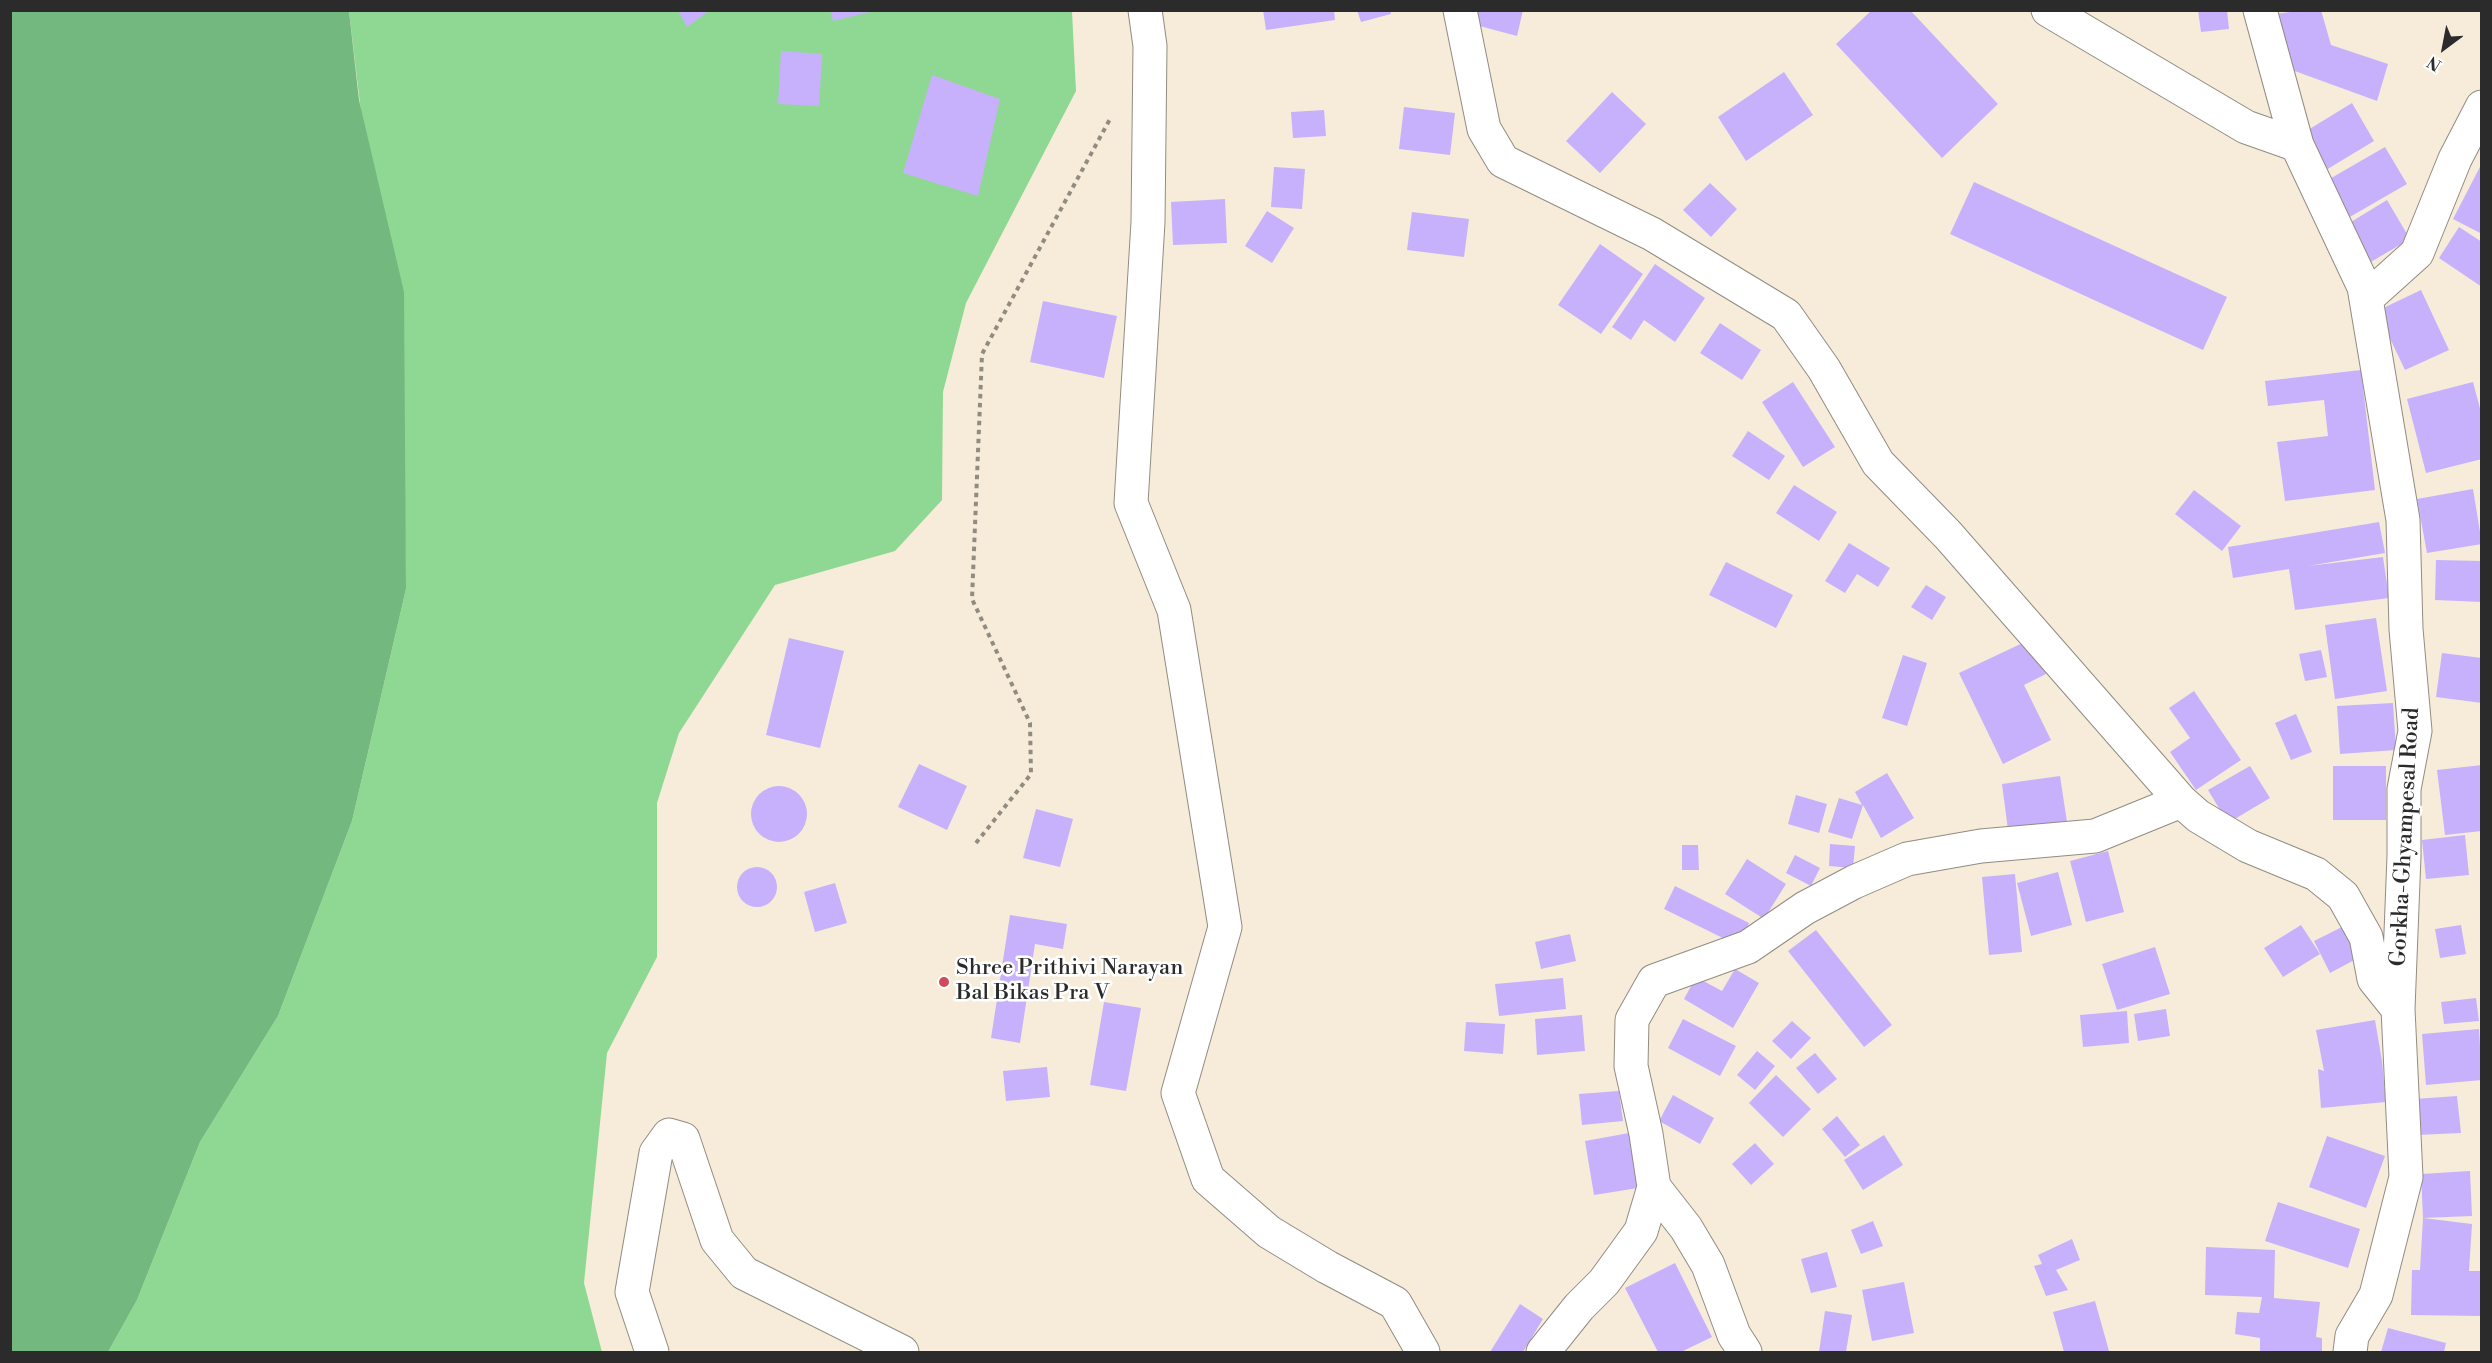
<!DOCTYPE html>
<html>
<head>
<meta charset="utf-8">
<style>
	body { margin:0 }
	#map { position:relative; width:2492px; height:1363px; overflow:hidden; background:#f7ecda; font-family:"Libre Bodoni",serif }
	canvas { display:block }
	.frame { position:absolute; inset:0; border:12px solid #2b2b2b; pointer-events:none }
	.north { position:absolute; left:2414px; top:18px; width:60px; height:60px; -webkit-text-stroke:4px #fff; paint-order:stroke; rotate:212deg; font-size:16px; font-weight:700; line-height:24px; text-align:center; color:#2b2b2b }
	.north::after { content:''; display:block; margin:auto; width:21px; height:27px; background:#2b2b2b; clip-path:polygon(50% 0,100% 100%,50% 72%,0 100%) }
</style>
</head>
<body>
<div id="map">
<canvas width="2492" height="1363"></canvas>
<div class="frame"></div>
<div class="north">N</div>
</div>
<script>
const context = document.querySelector('canvas').getContext('2d');
context.lineJoin = 'round';
function fillPath(path, color) {
  context.fillStyle = color;
  context.fill(path, 'evenodd');
}
function trace(path, color, width, dash) {
  context.strokeStyle = color;
  context.lineWidth = width;
  context.lineCap = dash ? 'butt' : 'round';
  context.setLineDash(dash || []);
  context.stroke(path);
}
function write(font, color, halo, rows, align = 'center') {
  context.font = font + ' "Libre Bodoni",serif';
  context.lineWidth = 5;
  context.setLineDash([]);
  context.textBaseline = 'middle';
  context.strokeStyle = halo;
  context.fillStyle = color;
  for (const [text, x, y, turn = 0] of rows) {
    context.save();
    context.translate(x, y);
    context.rotate((+turn || 0) * Math.PI / 180);
    context.textAlign = isNaN(turn) ? turn : align;
    if (halo) context.strokeText(text, 0, 0);
    context.fillText(text, 0, 0);
    context.restore();
  }
}
fillPath(new Path2D(`
	M349,11H1072L1076,91L966,303L943,392L942,500L895,551L775,585L679,733L657,803V957L607,1053L584,1283L602,1352H108L137,1300L200,1142L278,1016L352,821L406,589L404,475Z`), '#8fd894');
fillPath(new Path2D(`
	M10,11H349L359,100L404,292L406,589L352,821L278,1016L200,1142L137,1300L108,1352H11Z`), '#73b87e');
fillPath(new Path2D(`
	M678,10H710L687,27Z
	M831,10H874V11L833,21Z
	M1263,10H1334L1335,20L1266,30Z
	M1357,10H1390L1391,14L1361,22Z
	M1475,10H1523L1517,36L1472,24Z
	M1872,10H1910L1998,104L1942,158L1836,44Z
	M2198,10H2227L2229,29L2201,32Z
	M2304,10H2321L2331,45L2388,64L2377,101L2281,66L2276,14Z
	M781,51L822,54L819,106L778,104Z
	M1784,72L1813,115L1746,161L1718,117Z
	M932,75L1000,99L978,196L903,173Z
	M1612,92L1646,124L1600,173L1566,141Z
	M2352,103L2374,141L2326,170L2303,133Z
	M1404,107L1455,113L1450,155L1399,149Z
	M1324,110L1326,136L1293,138L1291,112Z
	M2385,147L2407,184L2348,218L2326,181Z
	M2482,163V234L2453,219Z
	M1274,167L1305,169L1302,209L1271,207Z
	M1974,182L2227,297L2203,350L1950,234Z
	M1710,183L1737,209L1711,237L1683,210Z
	M1225,199L1227,243L1173,245L1171,202Z
	M2387,200L2410,239L2369,263L2346,225Z
	M1267,211L1294,228L1272,263L1245,246Z
	M1412,212L1469,219L1464,257L1407,250Z
	M2459,227L2482,242V287L2439,258Z
	M1600,244L1643,274L1601,334L1558,305Z
	M1655,264L1705,298L1675,342L1644,320L1631,340L1612,327Z
	M2421,290L2449,350L2405,370L2377,311Z
	M1043,301L1117,316L1104,378L1030,362Z
	M1720,323L1761,350L1742,380L1700,353Z
	M2361,370L2375,490L2285,501L2277,442L2328,436L2324,400L2268,406L2265,381Z
	M1793,382L1835,447L1803,467L1762,402Z
	M2473,382L2482,416V459L2426,473L2407,399Z
	M1748,431L1785,456L1769,480L1732,456Z
	M1794,485L1837,512L1819,541L1776,513Z
	M2473,489L2482,544L2427,553L2417,499Z
	M2194,490L2241,526L2222,551L2175,514Z
	M2379,522L2385,553L2308,566L2383,557L2389,598L2295,610L2289,569L2233,578L2228,547Z
	M1849,543L1890,568L1878,587L1857,574L1845,593L1825,581Z
	M2436,560L2482,561V602L2435,600Z
	M1726,562L1793,595L1776,628L1709,595Z
	M1926,585L1946,597L1932,620L1911,607Z
	M2376,618L2387,691L2335,699L2325,625Z
	M789,638L844,651L820,748L766,735Z
	M2029,640L2046,674L2024,685L2051,740L2003,764L1959,673Z
	M2321,650L2327,677L2305,681L2299,654Z
	M2442,653L2482,658V703L2436,697Z
	M1903,655L1927,663L1907,726L1882,718Z
	M2194,691L2241,760L2196,790L2170,752L2190,738L2169,708Z
	M2393,703L2396,750L2340,754L2337,706Z
	M2296,714L2312,752L2291,760L2275,723Z
	M919,764L967,786L947,830L898,807Z
	M2482,765V831L2445,835L2437,770Z
	M2250,766L2270,798L2228,823L2208,790Z
	M2333,766H2386V820H2333Z
	M1887,773L1914,818L1881,838L1863,805L1852,839L1828,832L1839,798L1862,805L1855,792Z
	M2060,776L2067,822L2008,830L2002,784Z
	M751 814a28 28 0 1 1 56 0a28 28 0 1 1-56 0Z
	M1796,795L1827,804L1819,833L1788,824Z
	M1036,809L1073,819L1060,867L1023,858Z
	M2465,835L2469,875L2426,879L2422,840Z
	M1830,844L1855,846L1853,868L1829,866Z
	M1682,845H1698L1699,870H1682Z
	M2108,851L2124,912L2086,922L2070,861Z
	M1795,855L1820,868L1811,886L1786,873Z
	M1747,859L1786,884L1764,919L1725,894Z
	M737 887a20 20 0 1 1 40 0a20 20 0 1 1-40 0Z
	M2058,872L2072,925L2031,936L2017,883Z
	M2015,874L2022,952L1989,955L1982,877Z
	M835,883L847,923L815,932L804,892Z
	M1675,886L1749,923L1739,946L1664,909Z
	M1010,915L1067,924L1063,949L1035,944L1020,1043L991,1038Z
	M2301,925L2320,954L2283,977L2264,948Z
	M2461,925L2466,954L2440,958L2435,929Z
	M2344,926L2360,957L2330,973L2314,941Z
	M1816,930L1892,1025L1864,1047L1788,951Z
	M1570,934L1576,961L1541,969L1535,942Z
	M2155,947L2170,994L2117,1010L2102,964Z
	M1735,969L1759,983L1733,1028L1684,999L1696,977L1722,991Z
	M1563,978L1566,1009L1499,1016L1495,984Z
	M2476,998L2479,1021L2444,1024L2441,1002Z
	M1104,1002L1141,1008L1126,1091L1090,1085Z
	M2166,1009L2170,1036L2138,1041L2134,1014Z
	M2127,1011L2129,1043L2083,1047L2080,1015Z
	M1582,1015L1585,1051L1537,1055L1535,1019Z
	M1683,1019L1736,1046L1720,1076L1668,1048Z
	M2375,1020L2382,1061L2386,1102L2321,1108L2318,1069L2324,1071L2316,1030Z
	M1792,1021L1811,1038L1791,1059L1772,1041Z
	M1466,1022L1505,1024L1503,1054L1464,1051Z
	M2479,1029L2482,1080L2426,1085L2422,1034Z
	M1757,1051L1775,1066L1755,1090L1737,1075Z
	M1815,1053L1837,1079L1818,1094L1796,1068Z
	M1047,1067L1050,1097L1006,1101L1003,1071Z
	M1776,1075L1811,1109L1783,1137L1749,1103Z
	M1619,1091L1623,1121L1582,1125L1579,1094Z
	M1673,1095L1714,1118L1700,1144L1659,1121Z
	M2457,1096L2461,1133L2417,1135L2415,1099Z
	M1837,1116L1860,1145L1845,1157L1822,1129Z
	M1629,1133L1638,1188L1594,1195L1585,1141Z
	M1884,1135L1903,1165L1863,1190L1844,1160Z
	M2327,1136L2385,1156L2366,1208L2309,1187Z
	M1755,1143L1774,1164L1751,1185L1732,1164Z
	M2470,1171L2472,1216L2423,1218L2421,1174Z
	M2278,1202L2360,1229L2348,1268L2265,1241Z
	M2423,1218L2472,1224L2469,1271H2482V1316L2411,1315L2412,1270H2420Z
	M1873,1221L1883,1246L1861,1254L1851,1230Z
	M2072,1239L2080,1260L2056,1270L2068,1290L2046,1296L2034,1266L2042,1264L2038,1255Z
	M2206,1247L2275,1250L2274,1298L2320,1302L2316,1337L2322,1338V1352H2260V1338L2235,1334L2237,1312L2259,1313L2262,1297L2205,1295Z
	M1827,1252L1837,1287L1811,1293L1801,1259Z
	M1675,1263L1712,1337L1681,1352H1658L1625,1288Z
	M1904,1282L1914,1333L1872,1341L1862,1290Z
	M2095,1301L2109,1351L2064,1352L2053,1312Z
	M1520,1304L1543,1319L1523,1352H1490Z
	M1825,1311L1852,1315L1846,1352H1819Z
	M2388,1328L2446,1343L2444,1352H2381Z`), '#c7b1fc');
const minor = new Path2D(`
	M1145,10L1150,46L1148,222L1131,503L1174,610L1225,927L1178,1093L1208,1179L1269,1232L1327,1267L1395,1303L1423,1352
	M1460,10L1484,129L1503,161L1652,234L1786,315L1824,369L1878,463L1948,535L2181,801L2198,816L2248,846L2316,874L2343,896L2366,937L2374,979L2398,1009
	M2048,10L2246,127L2297,145
	M2260,10L2297,145L2364,287L2403,520L2406,629L2415,731L2404,789V856L2398,1009L2406,1177L2376,1295L2352,1336L2350,1352
	M2367,298L2417,253L2455,159L2482,107
	M652,1352L632,1292L656,1153L669,1135L683,1139L717,1240L744,1273L902,1352
	M1543,1352L1579,1307L1604,1282L1641,1231L1654,1187
	M1745,1352L1734,1335L1708,1265L1686,1228L1654,1187L1646,1134L1631,1066L1632,1020L1654,981L1748,947L1805,908L1854,882L1907,859L1981,846L2095,836L2181,801`);
trace(minor, '#918c82', 35);
trace(new Path2D(`
	M976,843L1031,774L1030,723L972,599L982,354L1110,119`), '#918c82', 4, [4.5, 4.5]);
trace(minor, '#fff', 33);
for (const [x, y, r, color] of [
	[944,982,6,"#d1495b"]
]) {
  const dot = new Path2D();
  dot.arc(x, y, r, 0, 2 * Math.PI);
  context.fillStyle = color;
  context.fill(dot);
  trace(dot, '#fff', 2);
}
write('22px', '#2b2b2b', '#fff', [
	["Gorkha-Ghyampesal Road",2406,837,-87]
]);
write('22px', '#2b2b2b', '#fff', [
	["Shree Prithivi Narayan",956,969],
	["Bal Bikas Pra V",956,994]
], 'left');
</script>
</body>
</html>
